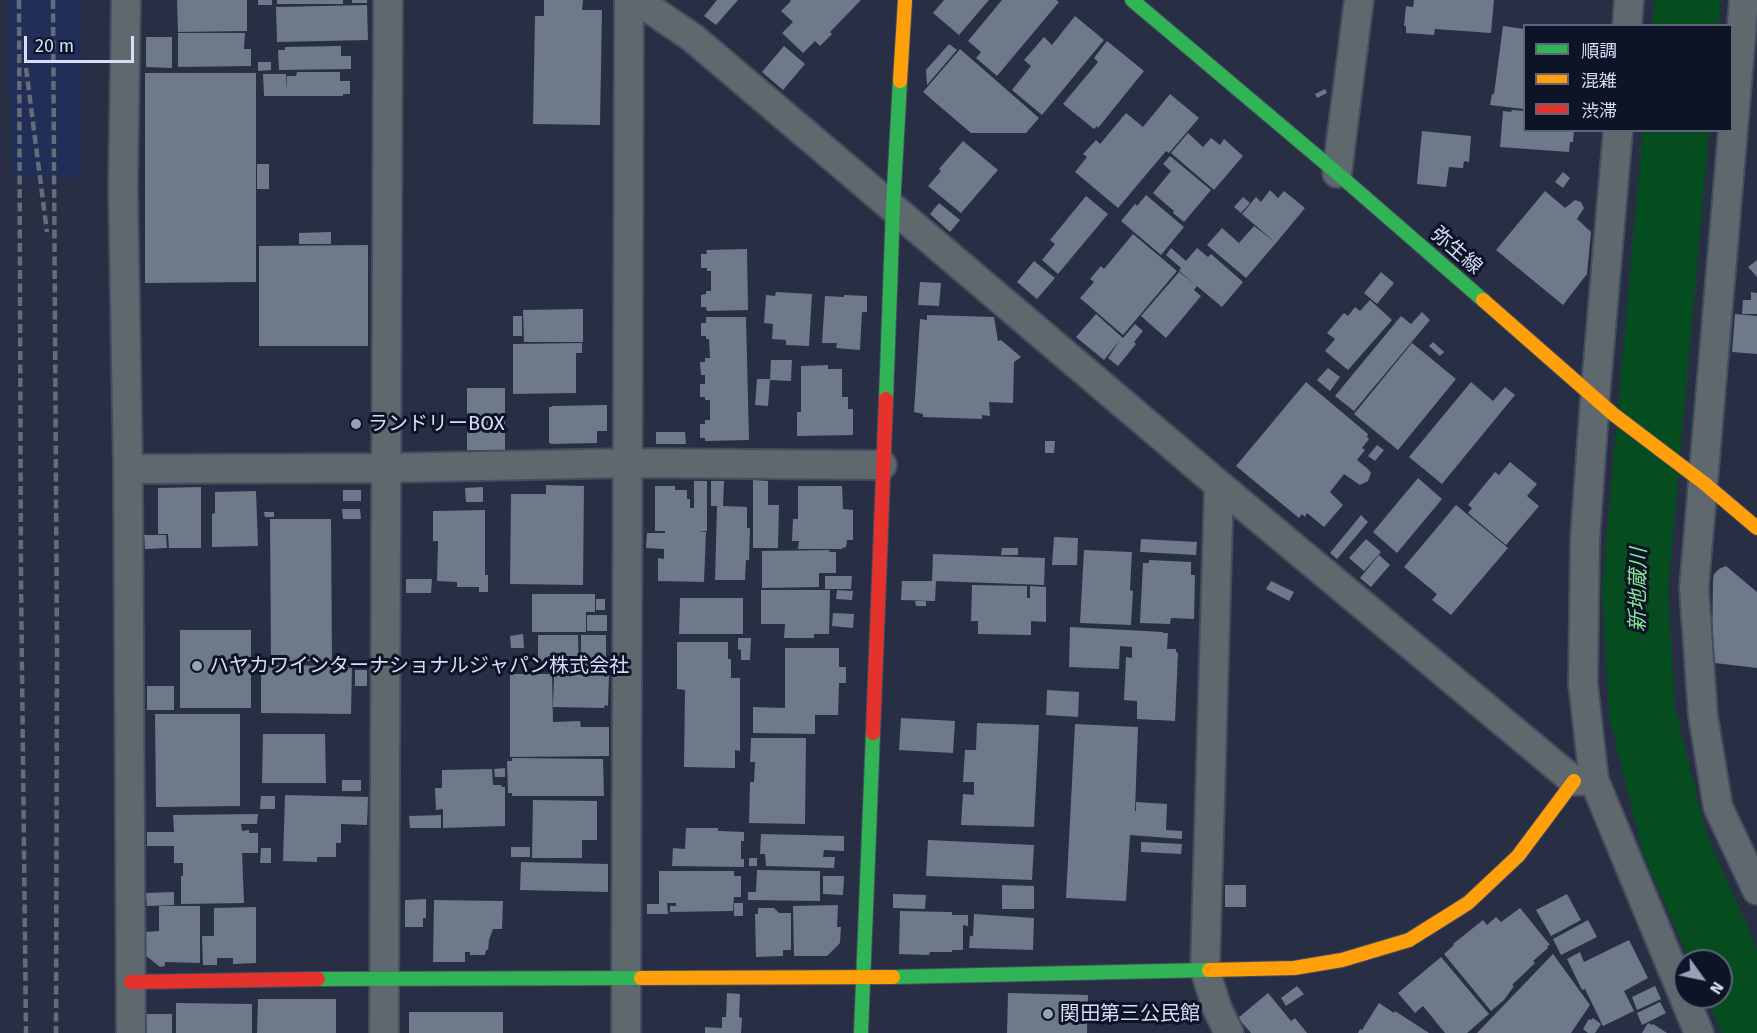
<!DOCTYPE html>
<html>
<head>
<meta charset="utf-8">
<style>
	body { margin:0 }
	#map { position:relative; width:1757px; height:1033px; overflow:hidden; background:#282f44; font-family:"Fira Sans","Noto Sans JP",sans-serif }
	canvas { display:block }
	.legend { position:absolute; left:1523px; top:24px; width:210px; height:108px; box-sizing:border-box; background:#0d1425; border:2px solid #5c6579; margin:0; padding:8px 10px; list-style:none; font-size:18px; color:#d3def7 }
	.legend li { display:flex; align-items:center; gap:12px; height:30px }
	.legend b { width:30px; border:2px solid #5c6579 }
	.north { position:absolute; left:1673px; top:949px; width:60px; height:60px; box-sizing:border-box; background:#0d1425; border:2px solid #5c6579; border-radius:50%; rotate:123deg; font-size:16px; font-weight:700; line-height:24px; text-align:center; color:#d3def7 }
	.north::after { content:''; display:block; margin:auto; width:21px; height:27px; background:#97a1b8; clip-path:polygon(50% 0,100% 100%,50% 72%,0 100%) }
	.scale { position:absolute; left:24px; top:36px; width:110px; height:27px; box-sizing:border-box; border:3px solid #d3def7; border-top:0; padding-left:8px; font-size:18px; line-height:21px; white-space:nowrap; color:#d3def7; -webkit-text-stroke:4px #0d1425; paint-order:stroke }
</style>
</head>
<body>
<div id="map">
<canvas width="1757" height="1033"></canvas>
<ul class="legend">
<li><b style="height:8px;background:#30b455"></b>順調</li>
<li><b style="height:8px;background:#ff9f0a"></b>混雑</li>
<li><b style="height:8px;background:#e5322d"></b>渋滞</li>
</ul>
<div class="north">N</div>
<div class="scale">20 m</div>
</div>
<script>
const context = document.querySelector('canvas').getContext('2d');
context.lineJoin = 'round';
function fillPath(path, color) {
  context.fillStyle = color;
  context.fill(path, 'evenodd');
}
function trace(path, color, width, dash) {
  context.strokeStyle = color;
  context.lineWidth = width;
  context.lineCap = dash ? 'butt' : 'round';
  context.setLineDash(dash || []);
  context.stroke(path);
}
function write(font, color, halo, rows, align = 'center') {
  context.font = font + ' "Fira Sans","Noto Sans JP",sans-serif';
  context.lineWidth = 6;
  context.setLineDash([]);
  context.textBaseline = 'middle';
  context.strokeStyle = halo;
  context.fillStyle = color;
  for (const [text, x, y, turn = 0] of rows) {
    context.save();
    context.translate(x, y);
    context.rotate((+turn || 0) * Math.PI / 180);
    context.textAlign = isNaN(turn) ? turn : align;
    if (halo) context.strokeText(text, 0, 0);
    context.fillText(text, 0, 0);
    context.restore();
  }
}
fillPath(new Path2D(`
	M6,0H81L79,178H13Z`), '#202e58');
trace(new Path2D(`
	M1685,26L1688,0
	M1676,130L1635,589L1642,712L1675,845L1757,1030`), '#054d1e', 66);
fillPath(new Path2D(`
	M177,0H247V31L178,32Z
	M258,0H272V5H258Z
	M277,0H343V4H277Z
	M352,0H367V3H352Z
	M544,0H583L582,10H602L600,125L533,124L535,16H544Z
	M717,0H738L716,25L704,16Z
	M790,0H861L830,32L832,34L820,46L815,41L803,53L782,33L793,22L781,11L791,1Z
	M944,0H989L959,35L933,13Z
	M1002,0H1056L1059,2L997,76L976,58L981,52L968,41Z
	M1414,0H1494L1491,33L1435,29L1434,35L1406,33V26H1404L1406,6L1413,7Z
	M367,5L368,40L277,42L276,7Z
	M1075,16L1104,40L1042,115L1012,90L1031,66L1024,60L1044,37L1052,45Z
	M1503,26L1524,29V109L1490,105L1492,94H1494Z
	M178,33H245L244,49H251V66L178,67Z
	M146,37H172V68L146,67Z
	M1107,41L1144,71L1098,128L1097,126L1094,129L1063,104L1098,62L1094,58Z
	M949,44L957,50L927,85L926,70Z
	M341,46V56H351V69L279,70L278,50H285V47Z
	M784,46L805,64L783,90L762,72Z
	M960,49L1039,118L1026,133H971L923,92Z
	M258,62H271V70L258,71Z
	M297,72H340V81H350V94H343V96H264L263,74H286L287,90V76H296Z
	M145,73H256V282L145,283Z
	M1325,89L1327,93L1317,98L1315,94Z
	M1170,94L1199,118L1169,153L1166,151L1118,208L1075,172L1087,157L1083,154L1096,140L1100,144L1126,113L1143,127Z
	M1512,110L1524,111V130H1574L1573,142H1570L1569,152L1500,147L1503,111L1511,112Z
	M1422,131L1471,136L1469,162L1464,161L1463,168L1449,167L1446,187L1417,184Z
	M1188,133L1203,147L1211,138L1220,145L1224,139L1243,156L1214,190L1171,153Z
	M963,141L998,170L961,213L928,186L941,171L939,169Z
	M1170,156L1211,190L1184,222L1173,213L1174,211L1153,193L1171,171L1163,164Z
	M257,164H269V189H257Z
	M1563,172L1570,178L1563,188L1555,182Z
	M1270,190L1278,198L1284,191L1305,208L1276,243L1242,214L1256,197L1261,202Z
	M1545,191L1565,208L1575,200L1581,202L1584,208L1577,219L1591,232L1587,274L1563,305L1496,250Z
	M1146,195L1184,227L1161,255L1121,221L1135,204L1137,206Z
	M1086,196L1108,214L1058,274L1042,260L1055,244L1050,240Z
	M1243,197L1250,203L1241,213L1234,207Z
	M939,203L960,220L950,232L930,214Z
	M1254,226L1276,243L1246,278L1207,245L1222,228L1239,243Z
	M331,232V244H299V233Z
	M1133,234L1177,271L1123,335L1080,298L1094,282L1090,279L1101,266L1104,269Z
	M368,245V346H259V246Z
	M1171,248L1186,261L1197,248L1208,257L1211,254L1243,282L1222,307L1179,271L1181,268L1166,255Z
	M747,249L748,310L707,311L706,307H701V295L706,294V291H711V271H707V268H701V254H707L706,250Z
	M1757,260V277L1748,267Z
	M1034,261L1055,278L1037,299L1017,282Z
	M1179,272L1197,286L1194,290L1201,296L1166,338L1141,316Z
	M1381,272L1394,283L1377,304L1364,293Z
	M920,282L941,283L939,306L918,305Z
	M776,292L812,294L809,346L786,345V340L772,339L773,324L764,323L766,295L775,296Z
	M1751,292L1757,293V314H1742L1743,300H1751Z
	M844,295L867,296V312H862L860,350L836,348L837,343H822L825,296L844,297Z
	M1370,300L1392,320L1348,370L1325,351L1335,339L1327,333L1344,313L1348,316L1355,307L1360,311Z
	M583,309V342H524L523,310Z
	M1422,312L1430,320L1354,411L1335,396L1401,316L1411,324Z
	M1096,314L1123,338L1135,324L1143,331L1134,342L1136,344L1118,366L1108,358L1120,340L1104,360L1076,337Z
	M1735,314L1757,316V354L1732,352Z
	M927,315L994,317L998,341L1001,340L1021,357L1014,362L1013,403L989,402L990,416L982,415V419L923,417V414L914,412L920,319L927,320Z
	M513,316H522V336H513Z
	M706,317H746L749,440L705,441V438H700V424H705V420H710V400H705V397H700V384H705V375H701L700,362H705V358H710L709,339H706V336H701V323H706Z
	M1433,342L1444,352L1440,356L1429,346Z
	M582,343V353H576V393L513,394V344Z
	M1412,343L1456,379L1398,450L1354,414Z
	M771,360H792L791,381L770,380Z
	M828,365V369H842V397H848V409H853V435L797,436V412H801V366Z
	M1328,368L1340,377L1330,391L1317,380Z
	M757,379H770L768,406L755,405Z
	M1306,382L1368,434L1367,437L1369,439L1362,448L1365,450L1357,460L1368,469L1371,473L1368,481L1360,485L1344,474L1330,492L1343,505L1324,527L1307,513L1305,517L1302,514L1299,518L1236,466Z
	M1471,382L1493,401L1505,387L1515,395L1442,484L1409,457Z
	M467,388H505V450H467Z
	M607,405V431H597V443L550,444L551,443H549V407H552V406Z
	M656,432H685L686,444H656Z
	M1045,441H1055L1054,453H1045Z
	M1377,445L1384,450L1375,461L1368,456Z
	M1510,462L1537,484L1527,496L1539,506L1506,545L1468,513L1472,508L1468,505L1495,472L1499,475Z
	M1418,478L1442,499L1397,553L1373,532Z
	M753,480L768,481V505H779L778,548H753Z
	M694,481H707V531H698L706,532L704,582L658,581V558L664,559V549L646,548L647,533H665V531H655V486H675V490H687V499H690V508H694Z
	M711,481H724L723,506L747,507V528H750L749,560H746L745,580H715L717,506H711Z
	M546,485L584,486L583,585L510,584L511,494H546Z
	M798,486H842L843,509L853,510V540H847L846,547L842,548V549H798L799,541H792L793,519H798Z
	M201,487V548H169L168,534H158V488Z
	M483,487V502H466L465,488Z
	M343,490H361V501H343Z
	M256,491L258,546L212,547V514L215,513V492Z
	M1456,505L1508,548L1451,615L1432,600L1437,594L1404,567Z
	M342,509H360L361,519H343Z
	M485,510V575H488V592H479V587H457V582L437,581L438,541H433V511Z
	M264,512H274V517H265Z
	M1361,515L1368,522L1337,559L1330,553Z
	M270,519H331L332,661H271Z
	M144,535H166L167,548L145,549Z
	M1054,537L1078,538L1077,565H1052Z
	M1141,539L1197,542L1196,555L1140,552Z
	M1366,539L1381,552L1364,571L1349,558Z
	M1002,548H1018V555H1001Z
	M830,550L829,552H836V573H819V587L762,588V551Z
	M1084,550L1132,552L1130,590L1133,591L1131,625L1080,623Z
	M933,554L1045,558L1044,585L936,581L935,601L901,600L902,581H932Z
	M1379,555L1390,565L1371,587L1360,578Z
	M1149,560L1191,562V575H1195L1194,619L1171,618L1170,624L1140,623L1143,563H1149Z
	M1726,566L1757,592V668L1715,663L1712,659L1713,580L1714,574L1719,569Z
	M825,576H852L851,589H825Z
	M406,579H432L431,593H406Z
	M1271,581L1294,592L1289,601L1266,589Z
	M972,585L1027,586V598H1030V586L1046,587V622L1031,621V635L978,634V621H971Z
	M761,590H830L829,634H814V638H784L785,624H761Z
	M837,590L853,591L852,600L836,599Z
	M532,594H595V612H586V632H532Z
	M680,598H743V634H679Z
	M596,599H605V610H596Z
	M915,601H926V606H916Z
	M833,613L854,614L853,628L832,626Z
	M587,615H607V631H587Z
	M1070,627L1163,632V633H1168L1167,649H1176V652L1178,653L1175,721L1137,719V701L1124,700L1126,657L1132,658V647L1120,646L1119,669L1069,667Z
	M180,630H251V708H180Z
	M523,634L524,648H511L510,636Z
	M538,635H578L579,668H538Z
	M581,635H606V669L581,668Z
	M738,638H751L750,660H741V650L738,649Z
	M677,642H728V659H731V678H740V751L735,750V768L684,767L685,690L677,689Z
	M785,648H839V667H846V683H839L838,715H815V734L753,733V707L785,708Z
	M261,665L352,666L351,714L261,713Z
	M355,670H367V686H355Z
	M510,674H552L553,722L580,721L581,727H609V756L510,757Z
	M554,674L609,675L608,706L605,705L604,708L553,707Z
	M147,686H174V710H147Z
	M1047,690L1079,692L1078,717L1046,715Z
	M155,714H240V806L156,807Z
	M901,718L955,721L953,753L899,750Z
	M977,723L1039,725L1034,827L961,825L963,794L974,795V782H963L965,750H976Z
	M1075,724L1138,727L1135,811H1136V802L1167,804L1166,830L1182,831V839L1130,835L1126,901L1066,898Z
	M263,734H325L326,783H262Z
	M751,738H806L805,824L749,823L750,782H754L755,762H750Z
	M512,758L603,759L604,796H512V793H508L507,761H512Z
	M505,768V777H495L494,769Z
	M492,769L493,785H502L501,787H505V826L443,828V809L436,810L435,788H442V770Z
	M342,780H361V791H342Z
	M285,795L368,797L367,825L341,824V843H336V857H317V862L283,861Z
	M261,796H275V809H260Z
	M533,800L597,801V840H582V858H532Z
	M258,814L257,824H241L242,831L249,830V833H258V853H242L244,903L181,904V876H183V863H174V846H147V832H174L173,815Z
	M441,815V828H410L409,816Z
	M686,828H718V831L744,832V841H741V859H744V867L672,866L673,848L685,849Z
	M761,834L844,836V851L824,850L823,857H835L834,868L766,866L765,854H760Z
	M928,840L1034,845L1032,880L926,876Z
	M1141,842L1182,844L1181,854L1141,852Z
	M511,847H530V857H511Z
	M261,848H271V863H260Z
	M749,858H757V866H749Z
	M521,862L608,864V892L520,890Z
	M757,870L820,871V901L748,900V892H756Z
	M659,871H734V876H741V897H734L733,911L670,912V906H676V903H667L668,914H647V904H659Z
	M823,876H844L843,895L823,894Z
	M1002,885L1034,886V909H1002Z
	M1225,885H1246V907H1225Z
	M174,892V905L147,906L146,893Z
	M893,894L926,895L925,909L893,908Z
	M1567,894L1581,920L1551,936L1536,910Z
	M426,899V918H423V927H405V900Z
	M434,900L503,901L502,929H493L489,940L488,950H486L485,955H470V952H465V962H433Z
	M734,903H743V916H734Z
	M838,905L837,927H841L840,943L827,956H794L793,906Z
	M159,906H200V963L165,962V966L160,967L145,955V932L159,931Z
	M256,907V963L233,964V958H217V965H203L202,936H214V908Z
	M758,908H774L779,913H791V950H783V956L756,957L755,914H758Z
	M1520,908L1550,945L1547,946L1548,948L1533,961L1535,963L1512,985L1514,986L1504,1000L1491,1011L1444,954L1454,945L1453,944L1483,920L1487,925L1496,917L1501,922Z
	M900,911L952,912V915H968V926L963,925V950H952V952H930L929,955L899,954Z
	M974,914L1034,918L1033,950L969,948L970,936H973Z
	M1588,920L1597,937L1561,955L1553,939Z
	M1629,940L1648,978L1624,991L1634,1011L1603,1026L1585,989L1582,990L1567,959L1580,952L1584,962Z
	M1553,954L1590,1005L1571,1033H1477Z
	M1441,957L1489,1014L1467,1033H1445L1423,1006L1415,1013L1398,993Z
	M1297,986L1304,994L1286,1006L1281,998Z
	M1655,986L1661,999L1637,1010L1632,997Z
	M727,993L740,994L739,1017L742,1018L741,1033H705V1027L722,1028V1017H726Z
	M1008,993L1088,995L1087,1033H1007Z
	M1268,993L1291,1021L1295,1018L1307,1033H1251L1238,1018Z
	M258,999H336V1033H257Z
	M1660,1002L1666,1013L1642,1025L1637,1013Z
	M176,1003L252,1004V1033H176Z
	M1379,1003L1394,1013L1395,1011L1429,1033H1358L1360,1029L1362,1030Z
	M409,1012H503V1033H409Z
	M146,1014H172V1033H146Z
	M1593,1018L1601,1024L1595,1033H1588L1583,1029L1589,1019L1591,1020Z
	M1648,1023L1652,1025L1653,1024L1667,1033H1642Z`), '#6e798a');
const street = new Path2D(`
	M126,0L123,187L128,469L131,1033
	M637,0L693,38L1219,485L1574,781L1594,780
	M1744,0L1694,588L1703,716L1718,807L1757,890
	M1627,26L1629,0
	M1618,130L1595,398L1585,539L1583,684L1594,780L1699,1033
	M1337,173L1359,0
	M128,469L387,468L627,463L882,465
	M1219,485L1205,970L1217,1008L1229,1033
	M384,1033L388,0
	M626,1033L629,0`);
const fast = new Path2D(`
	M1132,0L1337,173L1483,300
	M886,399L893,207L900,81
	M893,977L1209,970
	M318,979L641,978
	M861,1033L873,733`);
const slow = new Path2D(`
	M900,81L905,0
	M1483,300L1613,414L1704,483L1757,528
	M1209,970L1294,968L1342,960L1409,940L1468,903L1518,856L1574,781
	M641,978L893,977`);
const jam = new Path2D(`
	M873,733L886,399
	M131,982L318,979`);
trace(street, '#464c5e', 32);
trace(fast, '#464c5e', 16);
trace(slow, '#464c5e', 16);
trace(jam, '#464c5e', 16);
trace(street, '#5e686d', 28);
trace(fast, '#30b455', 14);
trace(slow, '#ff9f0a', 14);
trace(jam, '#e5322d', 14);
trace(new Path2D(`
	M19,0L21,576L26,1033
	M53,0L57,649L56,1033
	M26,68L47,232`), '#656c77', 4.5, [9, 4.5]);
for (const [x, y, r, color] of [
	[356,424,6,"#97a1b8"],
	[197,666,6,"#97a1b8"],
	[1048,1014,6,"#97a1b8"]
]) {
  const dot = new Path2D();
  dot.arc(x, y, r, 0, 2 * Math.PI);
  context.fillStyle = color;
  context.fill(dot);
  trace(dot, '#0d1425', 2);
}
write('20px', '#d3def7', '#0d1425', [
	["弥生線",1456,251,41]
]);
write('20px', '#d3def7', '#0d1425', [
	["ランドリーBOX",368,424],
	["ハヤカワインターナショナルジャパン株式会社",209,666],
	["関田第三公民館",1060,1014]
], 'left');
write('italic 21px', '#88e495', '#0d1425', [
	["新地蔵川",1639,590,-89]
]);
</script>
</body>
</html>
